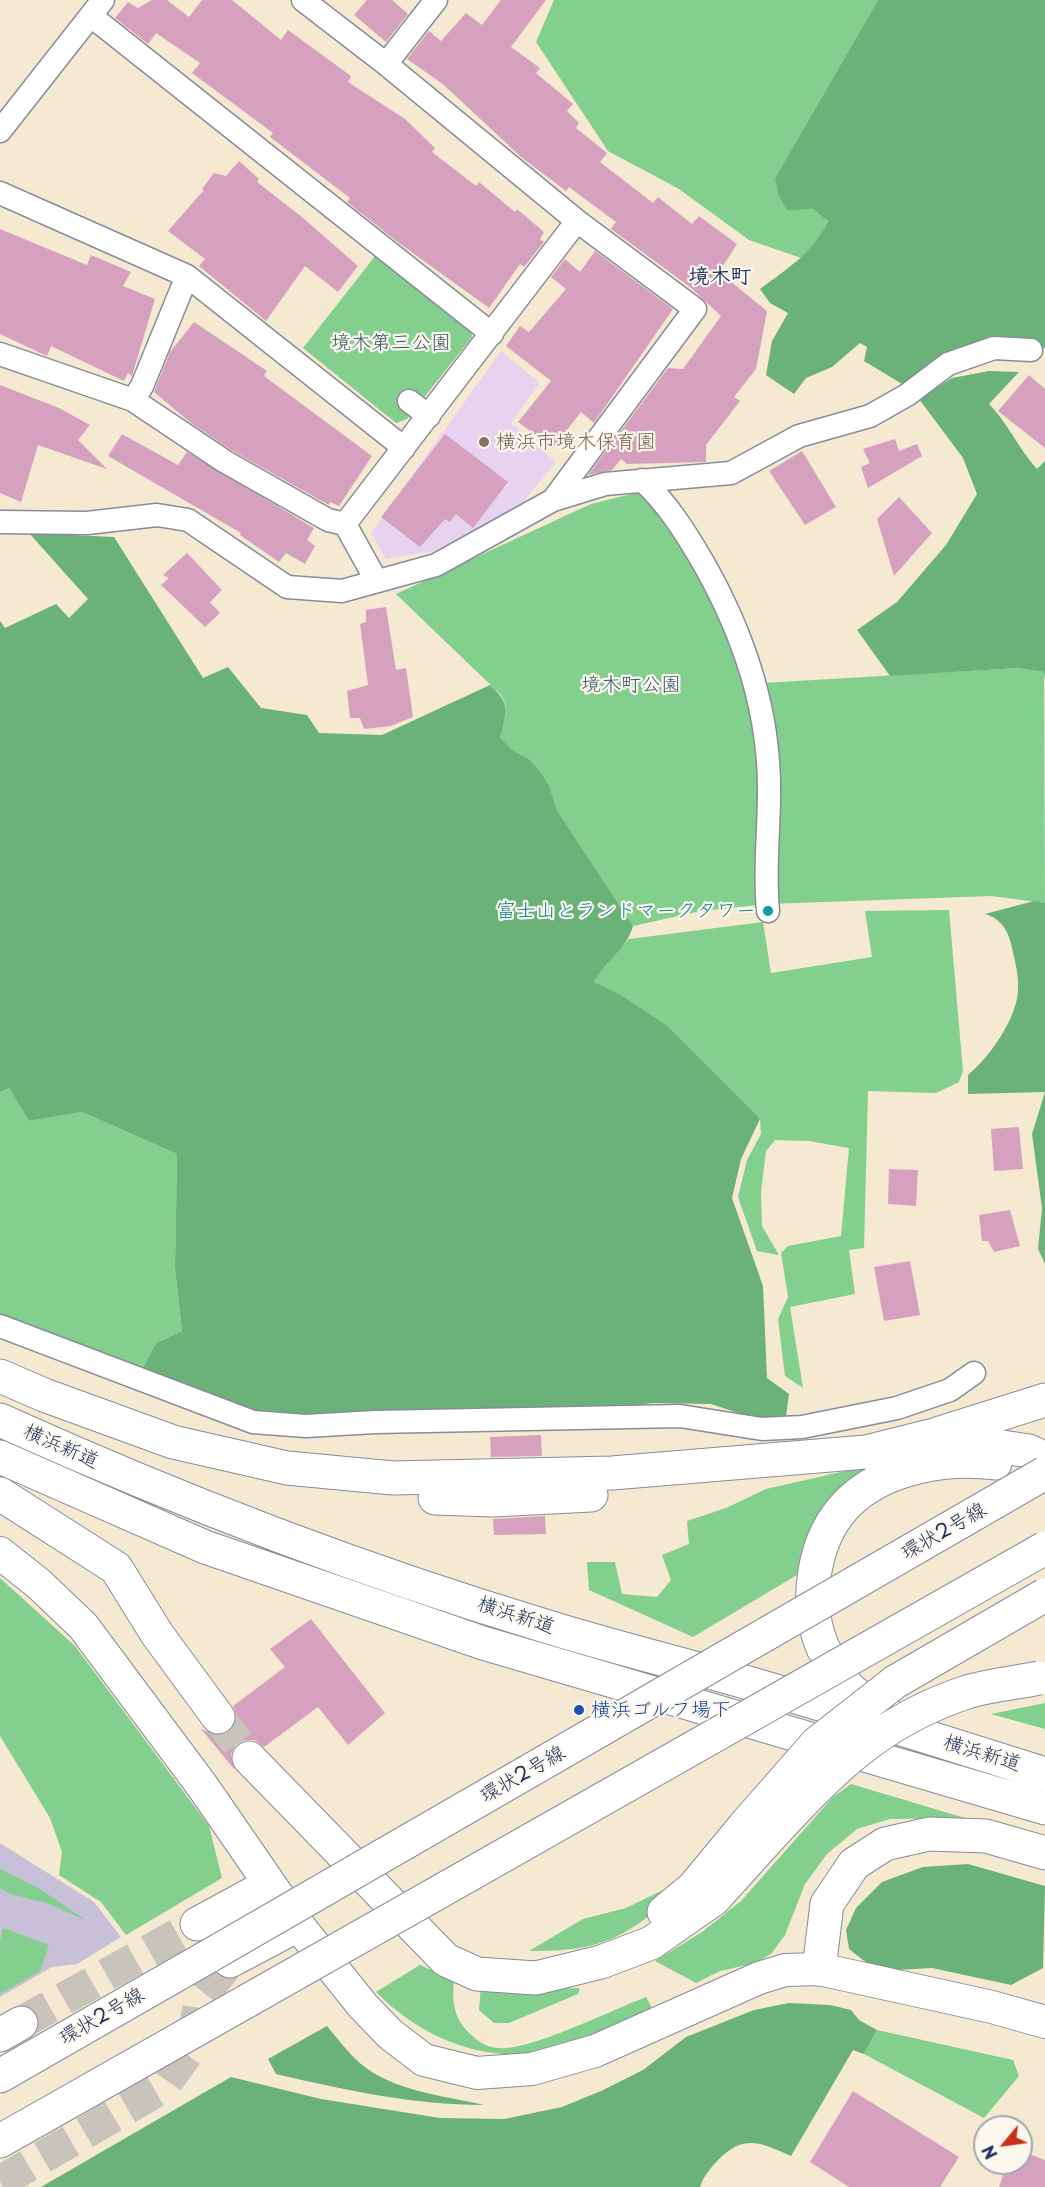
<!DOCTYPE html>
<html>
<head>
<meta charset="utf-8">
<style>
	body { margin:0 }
	#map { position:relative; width:1045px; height:2187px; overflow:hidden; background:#f5e9d2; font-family:"Playpen Sans",sans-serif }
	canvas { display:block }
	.north { position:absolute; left:973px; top:2115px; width:60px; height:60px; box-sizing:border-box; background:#fbf7ec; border:2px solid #a1a7b3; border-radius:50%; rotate:241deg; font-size:16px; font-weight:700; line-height:24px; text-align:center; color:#1b2f5e }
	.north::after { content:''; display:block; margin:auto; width:21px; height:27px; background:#c8321e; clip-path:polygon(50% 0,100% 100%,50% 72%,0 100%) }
</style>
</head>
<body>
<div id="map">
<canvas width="1045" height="2187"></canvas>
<div class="north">N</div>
</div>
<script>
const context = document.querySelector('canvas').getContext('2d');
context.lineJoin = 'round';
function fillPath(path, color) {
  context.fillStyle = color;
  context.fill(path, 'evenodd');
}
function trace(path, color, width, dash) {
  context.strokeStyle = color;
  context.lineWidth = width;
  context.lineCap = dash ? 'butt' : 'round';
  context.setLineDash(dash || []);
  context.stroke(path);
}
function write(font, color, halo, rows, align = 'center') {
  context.font = font + ' "Playpen Sans","Klee One",sans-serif';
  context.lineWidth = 4.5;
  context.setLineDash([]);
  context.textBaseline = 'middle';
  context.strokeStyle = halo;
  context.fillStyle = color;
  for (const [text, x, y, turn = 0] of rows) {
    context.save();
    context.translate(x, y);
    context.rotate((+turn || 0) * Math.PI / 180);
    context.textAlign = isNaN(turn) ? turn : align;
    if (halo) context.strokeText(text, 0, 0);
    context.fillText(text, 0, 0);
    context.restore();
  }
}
fillPath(new Path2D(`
	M501,351L540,383L511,423L556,462L520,506L434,551L386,559L371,533Z`), '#e7d2ef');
fillPath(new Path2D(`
	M0,1843L94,1902L121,1937L77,1964L52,1967L0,1997Z`), '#c8bfd8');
fillPath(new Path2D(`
	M554,0H878L775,178L828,220L820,238L801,258L749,240L679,189L608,151L536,42Z
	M376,255L471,330L472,337L407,419L396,423L303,348Z
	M652,489L763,683L1017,668L1044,672L1045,903L991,896L768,904L701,911L633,926L557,810L549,785L529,759L512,750L499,738C504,722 510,709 501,695L396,594L591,504Z
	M949,910L963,1071L959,1082L936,1093L868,1091L864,1248L849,1250L855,1294L790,1307L803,1388L785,1376L778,1319L788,1297L781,1253L788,1246L841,1236L849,1148L809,1141L775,1140L766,1151L761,1192L762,1226L779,1255L757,1251L738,1197L747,1160L761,1134L760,1119L594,982L600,971L629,939L763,922L771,973L872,957L865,911Z
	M9,1088L29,1121L82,1112L177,1154L175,1268L182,1331L156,1343L142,1370L0,1318V1092Z
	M867,1466L872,1477L812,1566L693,1637L589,1590L587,1562H615L622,1594L657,1597L671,1580L662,1555L689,1544L687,1521L726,1508L766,1489Z
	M0,1578L75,1646L209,1826L222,1878L126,1935L101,1902L59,1875L62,1852L50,1818L0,1736Z
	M1045,1703V1729L991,1714Z
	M851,1784L965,1818L890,1819L857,1829L827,1854L805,1884L785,1935L772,1953L756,1963L720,1971L696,1983L655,1961L702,1932L741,1901L833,1797Z
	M0,1869L40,1889L87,1921L47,1903L13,1895L0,1888Z
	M671,1886L680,1889C629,1937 601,1952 529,1951L583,1919L626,1908Z
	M3,1928L49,1945L40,1971L0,1994V1941Z
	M420,1965L454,1980C452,2002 453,2017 470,2034C479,2042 486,2047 498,2048C528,2052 614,2009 646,1997L652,2008C622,2022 592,2039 560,2048C493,2068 423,2040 376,1992Z
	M481,1985L525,1990L580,1988L578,1994L509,2023H494L479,2010Z
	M877,2030L1013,2060L1019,2076L984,2118L864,2054Z`), '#83cf8d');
fillPath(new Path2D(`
	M878,0H1045V348L1026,343L902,384L864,361L867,347L860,343L832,367L806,378L794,394L766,375L772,341L788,313L770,303L760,289C787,269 814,252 828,221L813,209L787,210L779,196L775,178Z
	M989,371L1019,372L989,404C1008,423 1018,448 1037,469L1045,461V680L1044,672L1017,668L890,676L857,630L897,602L946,545L977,494L963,458L919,399L952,378Z
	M29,533L114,537L203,678L228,667L261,708L307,715L319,733L382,735L490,685C512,705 506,712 500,738L512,750L529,759L540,772L549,785L557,810L633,926C627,949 605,961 594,982L622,996L666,1025L760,1119L741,1159L732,1198L763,1286L767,1378L789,1394L786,1417H750L711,1404L654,1403L565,1413L294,1435L142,1370L156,1343L182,1331L175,1268L177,1154L82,1112L29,1121L9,1088L0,1092V621L5,628L56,604L69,618L88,599Z
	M1034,901L1045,903V1092L968,1094V1075C989,1058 1018,1017 1018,989C1019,976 1015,961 1012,948C1009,932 1002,919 985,914Z
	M1045,1092V1264L1038,1249L1042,1208L1032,1134Z
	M968,1864L1045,1886L1043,1968L1011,1985L932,1968L877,1971L849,1949L846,1930L856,1908L882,1882L923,1867Z
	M789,2003L830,2005L851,2010L859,2020L877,2030L864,2054L853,2050L791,2156C762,2143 744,2133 718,2160C710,2169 704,2175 700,2187H41L231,2077L321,2099L440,2118L504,2119L562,2107L601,2091L643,2070L686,2037L754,2010Z
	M327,2026C338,2039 348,2053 361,2064C393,2091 445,2096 484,2105C414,2105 344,2090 276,2074L268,2059Z`), '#6ab278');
fillPath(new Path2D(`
	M152,0H167L189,17L202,0H232L281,40L288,30L351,76L348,82L405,119L435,148L432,152L476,186L479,182L515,212L517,209L544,232L540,239L544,242L524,267L520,264L489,308L399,243L347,202L350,198L270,137L273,133L192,73L200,63L156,33L148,44L115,18L128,2L138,8Z
	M367,0H392L408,14L386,42L354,15Z
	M501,0H546L511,47L540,68L536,73L573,104L567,111L579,123L576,128L607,153L600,162L653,203L658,197L692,224L699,216L737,244L719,272L767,311L756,369L734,397L740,401L706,445V462L627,464L621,459L612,470L588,475L668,368L683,369L721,316L690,287L611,229L616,222L569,187L566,191L521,157L444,85L407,59L429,31L441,41L466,13L482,25Z
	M239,161L259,179L257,182L302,217L358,266L338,292L305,266L266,321L199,266L205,259L168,231L204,190L202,189L214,173L226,176Z
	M0,229L87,265L91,255L131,272L123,286L155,299L132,376L128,373L124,381L51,346L47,356L0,334Z
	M595,251L673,309L594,423L581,412L553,448L518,422L551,381L506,346L520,326L529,332L566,289L551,277L565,259L580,272Z
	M194,322L267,371L264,376L372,456L339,506L330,502L329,505L231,450L191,423L154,392L170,352Z
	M1029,375L1045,389V448L998,411Z
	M0,385L59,408L90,425L78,440L107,469L38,445L21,502L0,493Z
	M122,434L178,465L187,452L314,528L307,540L315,546L305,564L286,553L279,562L240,535L241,533L108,456Z
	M445,434L508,482L473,528L456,514L450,522L445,519L420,547L381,517Z
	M895,439L899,451L917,444L922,456L868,488L861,467L870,463L863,449Z
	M802,451L836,507L805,525L769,471Z
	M899,497L932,533L894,576L877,519Z
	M187,553L222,590L210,602L220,613L205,627L161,585L169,578L163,575Z
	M386,607L396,670L406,668L413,717L391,726L364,729L360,718H350L347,691L368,685L360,624L366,622V610Z
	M1019,1127L1023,1169L994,1171L991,1129Z
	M889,1169L918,1170L916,1206L888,1204Z
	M1010,1210L1020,1246L994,1252L988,1241H982L979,1215Z
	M910,1261L920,1315L884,1321L874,1267Z
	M541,1435L542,1456L491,1457L490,1437Z
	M545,1516L546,1534L494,1535L493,1519Z
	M311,1619L385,1713L348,1745L318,1707L264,1747L254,1740H244L236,1744L231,1754L234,1769L201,1729L219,1736L230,1732L235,1725L237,1716L233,1706L285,1667L270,1649Z
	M853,2091L959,2157L940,2187H849L810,2162Z
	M1021,2151L1045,2160V2187H999L1007,2163H1021Z`), '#d5a1be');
trace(new Path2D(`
	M21,2023L197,1924
	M0,2182L163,2087L193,2045L200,1999L230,1961`), '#c9c4bb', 33, [33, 16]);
trace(new Path2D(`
	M218,1717L249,1758`), '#c9c4bb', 33, [33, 16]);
const street = new Path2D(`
	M303,0L386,64
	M91,16L492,334
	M0,131L103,0
	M0,193L187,276L404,448
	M0,354L133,400L224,461L328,520L345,524
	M133,400L142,386L187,276
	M409,401L429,416
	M642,480C668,504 686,533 704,564C744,635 770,710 769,793C769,833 764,871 768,911
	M553,500L695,309L577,221
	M0,522L87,523L157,515L188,520L287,587L342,591L436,565L553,500L605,484L731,473L799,436L870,416L907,395L948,364L994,348L1031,350
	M376,580L345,524L577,221L386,64L436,0
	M0,1326L253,1422L306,1426L375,1422L680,1416L762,1429L802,1427L897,1408L950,1390L974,1373`);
const secondary = new Path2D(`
	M0,1553L39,1584L83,1626L203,1787L298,1925L363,2006L390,2034L424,2060L477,2073L532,2069L595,2051L759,1978L785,1970L819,1969L992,2007L1045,2022`);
const primary = new Path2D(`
	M197,1924L269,1885
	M230,1961L298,1925
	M0,2035L21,2023
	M0,2076L209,1956
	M0,2141L247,2001`);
const highway = new Path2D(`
	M0,1376L44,1395L173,1442L287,1468L393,1478L612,1473L866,1452L930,1436L1029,1451L1045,1459
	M0,1420C177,1500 359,1570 545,1626C619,1649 695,1667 769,1689C862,1716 953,1745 1045,1774
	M937,1434L1045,1400
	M0,1457L205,1547L483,1643L1045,1808
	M0,1494L116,1568L157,1634L218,1717
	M435,1498L493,1500L591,1495
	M889,1715C877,1708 861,1699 851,1690C845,1685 842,1677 838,1671C833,1663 827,1656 823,1648C803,1602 813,1537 849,1502C885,1467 947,1457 995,1463
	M249,1758L446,1960L477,1974L536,1978L601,1962L651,1943L714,1899L770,1837
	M664,1912L693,1888L746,1824
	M819,1969L827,1904L854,1864L885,1844L929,1834L986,1836L1045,1853`);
trace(street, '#888c98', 25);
trace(secondary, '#888c98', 34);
trace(primary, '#888c98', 35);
trace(highway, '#888c98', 35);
trace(street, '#fff', 22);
trace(secondary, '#fff', 32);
trace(primary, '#fff', 33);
trace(highway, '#fff', 33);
const primaryBridge = new Path2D(`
	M209,1956L1045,1473
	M247,2001L1045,1548`);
const highwayBridge = new Path2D(`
	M746,1824L817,1743L895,1682L1045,1595
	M770,1837C831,1771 879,1721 967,1692C990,1685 1015,1683 1039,1678`);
trace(primaryBridge, '#888c98', 35, []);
trace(highwayBridge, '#888c98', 35, []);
trace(primaryBridge, '#fff', 33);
trace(highwayBridge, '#fff', 33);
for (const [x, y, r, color] of [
	[484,442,6,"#8d6e63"],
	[768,911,6,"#0f9aa8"],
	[579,1710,6,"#1a4fb4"]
]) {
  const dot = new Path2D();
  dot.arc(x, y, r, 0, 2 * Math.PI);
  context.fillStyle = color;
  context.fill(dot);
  trace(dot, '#fbf7ec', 2);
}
write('20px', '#35576a', '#fbf7ec', [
	["境木第三公園",391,343],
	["境木町公園",631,685]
]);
write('20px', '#785e54', '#fbf7ec', [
	["横浜市境木保育園",496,442]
], 'left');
write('20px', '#0d838f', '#fbf7ec', [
	["富士山とランドマークタワー",756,911]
], 'right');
write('20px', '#1b2f5e', '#fbf7ec', [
	["横浜新道",61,1447,24],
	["環状2号線",944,1532,-30],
	["横浜新道",516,1616,18],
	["横浜新道",982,1754,17],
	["環状2号線",523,1775,-30],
	["環状2号線",102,2017,-30]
]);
write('20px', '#164399', '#fbf7ec', [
	["横浜ゴルフ場下",591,1710]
], 'left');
write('bold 21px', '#1b2f5e', '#fbf7ec', [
	["境木町",720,277]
]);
</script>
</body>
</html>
